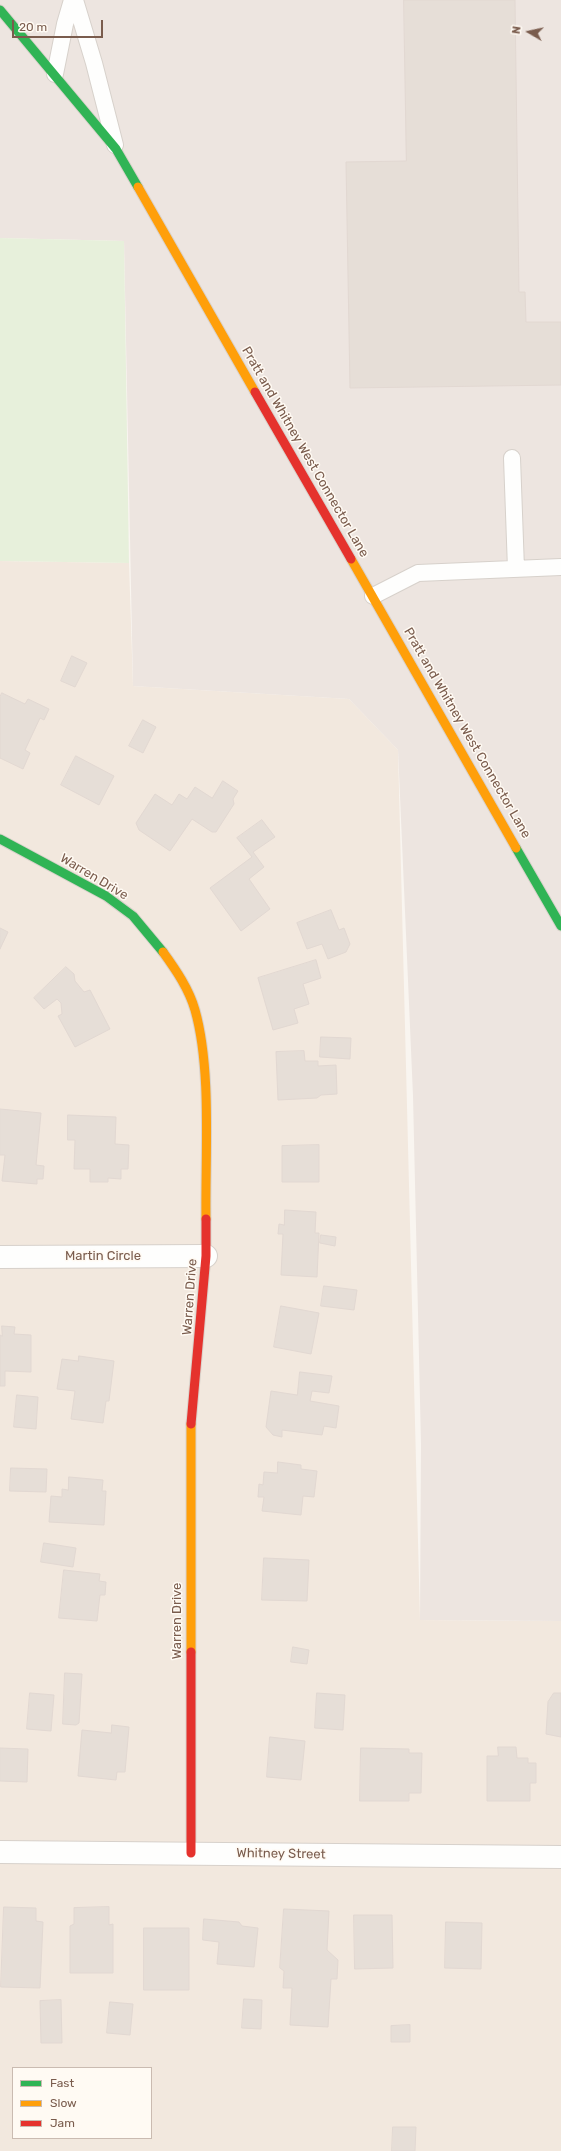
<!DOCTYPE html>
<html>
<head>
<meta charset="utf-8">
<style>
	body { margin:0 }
	#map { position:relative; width:561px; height:2151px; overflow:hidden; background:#f9f5f0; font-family:Rubik,sans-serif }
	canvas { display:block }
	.legend { position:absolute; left:12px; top:2067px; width:140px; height:72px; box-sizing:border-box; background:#fffaf3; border:1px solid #cabbb1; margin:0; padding:5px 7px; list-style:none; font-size:12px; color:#7a5c4d }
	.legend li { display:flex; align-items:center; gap:8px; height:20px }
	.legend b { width:20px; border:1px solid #cabbb1 }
	.north { position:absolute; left:509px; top:12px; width:40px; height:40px; -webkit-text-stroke:3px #fffaf3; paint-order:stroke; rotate:279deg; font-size:11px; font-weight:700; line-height:16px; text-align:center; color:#7a5c4d }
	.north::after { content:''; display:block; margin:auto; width:14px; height:18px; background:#7a5c4d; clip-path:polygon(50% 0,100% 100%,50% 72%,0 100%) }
	.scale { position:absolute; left:12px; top:20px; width:91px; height:18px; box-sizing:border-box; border:2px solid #7a5c4d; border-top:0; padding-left:5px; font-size:12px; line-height:14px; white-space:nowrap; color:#7a5c4d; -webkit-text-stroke:3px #fffaf3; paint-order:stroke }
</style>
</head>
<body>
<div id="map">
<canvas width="561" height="2151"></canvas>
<ul class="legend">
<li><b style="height:5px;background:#30b455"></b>Fast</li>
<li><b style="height:5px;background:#ff9f0a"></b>Slow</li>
<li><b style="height:5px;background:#e5322d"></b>Jam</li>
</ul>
<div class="north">N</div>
<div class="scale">20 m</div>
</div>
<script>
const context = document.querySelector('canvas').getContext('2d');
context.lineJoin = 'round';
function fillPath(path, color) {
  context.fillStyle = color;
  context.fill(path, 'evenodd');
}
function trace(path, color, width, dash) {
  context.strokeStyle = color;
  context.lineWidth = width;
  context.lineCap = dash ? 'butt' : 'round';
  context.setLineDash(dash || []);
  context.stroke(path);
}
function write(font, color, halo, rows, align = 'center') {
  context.font = font + ' Rubik,sans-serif';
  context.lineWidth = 3;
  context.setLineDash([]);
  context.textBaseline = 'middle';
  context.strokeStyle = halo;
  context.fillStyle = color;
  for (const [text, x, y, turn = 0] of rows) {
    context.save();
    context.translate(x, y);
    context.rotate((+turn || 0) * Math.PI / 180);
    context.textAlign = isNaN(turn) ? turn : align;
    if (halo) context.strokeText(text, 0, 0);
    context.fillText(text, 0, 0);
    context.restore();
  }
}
fillPath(new Path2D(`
	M0,561L129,563L133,686L349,699L398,750L420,1620L561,1621V2151H0ZM13,2068H151V2138H13Z`), '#f2e8de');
fillPath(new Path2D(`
	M0,0H561V1621L420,1620L421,1444L413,1096L398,750L349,699L133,686L124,241L0,238Z`), '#ede5e0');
fillPath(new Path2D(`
	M0,238L124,241L129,563L0,561Z`), '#e7f0db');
const building = new Path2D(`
	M404,0H515L519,292H525L526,322H561V385L350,388L346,162L406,161Z
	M72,656L87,663L75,687L61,681Z
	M2,693L25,704L28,699L49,709L44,720L40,718L25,750L30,753L23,769L0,758V697Z
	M143,720L156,727L143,753L129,746Z
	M76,756L114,776L99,805L61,785Z
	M223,781L238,791L233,799L234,804L216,832H212L192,819L170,851L139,830L136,823L155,794L172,805L179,794L187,799L195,787L212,798Z
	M262,820L275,837L253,852L264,867L249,879L270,909L241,931L210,888L252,857L237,838Z
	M331,910L339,930L344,928L350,944L346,952L328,959L322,944L307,949L297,923Z
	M0,928L8,932L0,949Z
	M316,960L321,978L303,984L309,1004L294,1009L298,1023L273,1030L258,978Z
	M66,967L74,974L75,981L84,992L90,990L110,1029L75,1047L58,1016L62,1014L61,1003L57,999L44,1009L34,998Z
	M321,1037L351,1038L350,1059L320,1057Z
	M304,1051L305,1061H318V1066L336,1065L337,1094L321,1095L317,1098L278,1100L276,1052Z
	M0,1109L41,1113L36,1165L44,1166L43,1179H37V1184L2,1181L5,1155H0Z
	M68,1115L116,1117L115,1144L129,1145L128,1169H121V1179L108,1178V1182H90V1169H74L75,1140H68Z
	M319,1145V1182H282V1146Z
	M285,1210L316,1212L315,1233H319L317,1277L281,1275L283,1234H278L279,1224L284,1225Z
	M321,1235L336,1237L335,1246L320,1243Z
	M324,1286L357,1290L354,1310L321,1306Z
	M281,1306L319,1313L311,1354L274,1347Z
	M2,1326L15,1327L14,1334L31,1335V1372L5,1371V1386H0V1335L2,1336Z
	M79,1356L114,1361L109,1401H106L103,1423L71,1419L75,1391L57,1389L62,1359L78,1361Z
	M300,1372L332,1376L329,1393L312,1391L310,1401L339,1406L336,1428L324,1426L322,1435L282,1430V1437L273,1435L266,1427L271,1391L297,1395Z
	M17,1395L38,1397L36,1429L14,1427Z
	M278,1462L301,1465V1469L317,1471L314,1497L303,1496L301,1515L262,1511L264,1497H258L259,1484L263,1485L264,1472L277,1473Z
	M11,1468L47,1469L46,1492L10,1491Z
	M69,1477L103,1480L102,1491H106L104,1525L49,1522L51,1496L62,1497V1489L68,1490Z
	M44,1543L76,1548L73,1567L41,1562Z
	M264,1558L309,1560L307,1601L262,1600Z
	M64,1570L100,1574L99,1581L106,1582L105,1595H100L97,1621L59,1618Z
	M293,1647L309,1650L307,1664L291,1662Z
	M65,1673L82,1674L79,1723L76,1725L63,1724Z
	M30,1693L54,1695L51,1731L27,1729Z
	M317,1693L345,1695L343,1730L315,1728Z
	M554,1693H561V1737L546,1734L548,1702Z
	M112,1725L129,1727L125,1772H117L116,1780L78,1776L82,1730L111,1733Z
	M270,1737L305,1741L301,1780L267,1777Z
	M498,1747H516L517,1758H528V1763H536V1783H530V1801H487V1756H498Z
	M0,1748L28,1749L27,1782L0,1781Z
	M361,1748L409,1749V1753H422L421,1793H409V1801H360Z
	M4,1907L36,1908V1921L43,1922L40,1988L1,1987Z
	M109,1907V1925L113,1924V1973H70V1926L74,1924V1908Z
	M284,1909L329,1911L327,1950L338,1960L337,1979H331L328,2027L290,2025L292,1988H283L284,1971L280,1968Z
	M354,1915H392L393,1968L355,1969Z
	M204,1919L239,1922L242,1926L258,1928L254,1967L217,1964L219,1942L203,1940Z
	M446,1922L482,1923L481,1969L445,1968Z
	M144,1928H189V1990H144Z
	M244,1999L262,2000L261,2029L242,2028Z
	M61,2000L62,2043H41L40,2001Z
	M110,2002L133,2004L130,2035L107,2033Z
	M410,2025V2042H391V2026Z
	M393,2127H416L415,2151H392Z`);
fillPath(building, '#e6ded7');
trace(building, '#e2d8d2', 1);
const lane = new Path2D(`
	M75,0L94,63L115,145
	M55,74L65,24L72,0
	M512,458L516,569
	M373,596L418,573L561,567`);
const street = new Path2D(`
	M0,1257L206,1256
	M0,1852L561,1857`);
const fast = new Path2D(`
	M0,10L116,149L138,187
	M0,839L106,896L133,916L163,952
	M516,848L561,926`);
const slow = new Path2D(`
	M138,187L255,392
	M351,559L516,848
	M163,952C176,970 189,989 195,1010C212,1070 205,1156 206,1219
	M191,1652V1424`);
const jam = new Path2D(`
	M255,392L351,559
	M191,1424L206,1256V1219
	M191,1652V1853`);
trace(lane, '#d7d1cb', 18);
trace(street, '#d7d1cb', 24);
trace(fast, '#d9d2cb', 11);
trace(slow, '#d9d2cb', 11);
trace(jam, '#d9d2cb', 11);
trace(lane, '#fefefd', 16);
trace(street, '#fefefd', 22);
trace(fast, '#30b455', 9);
trace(slow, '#ff9f0a', 9);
trace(jam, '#e5322d', 9);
write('13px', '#7a5c4d', '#fffaf3', [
	["Pratt and Whitney West Connector Lane",305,452,60],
	["Pratt and Whitney West Connector Lane",467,733,60],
	["Warren Drive",94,877,31],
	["Martin Circle",103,1256],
	["Warren Drive",190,1297,-86],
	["Warren Drive",177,1621,-90],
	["Whitney Street",281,1854,1]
]);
</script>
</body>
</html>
